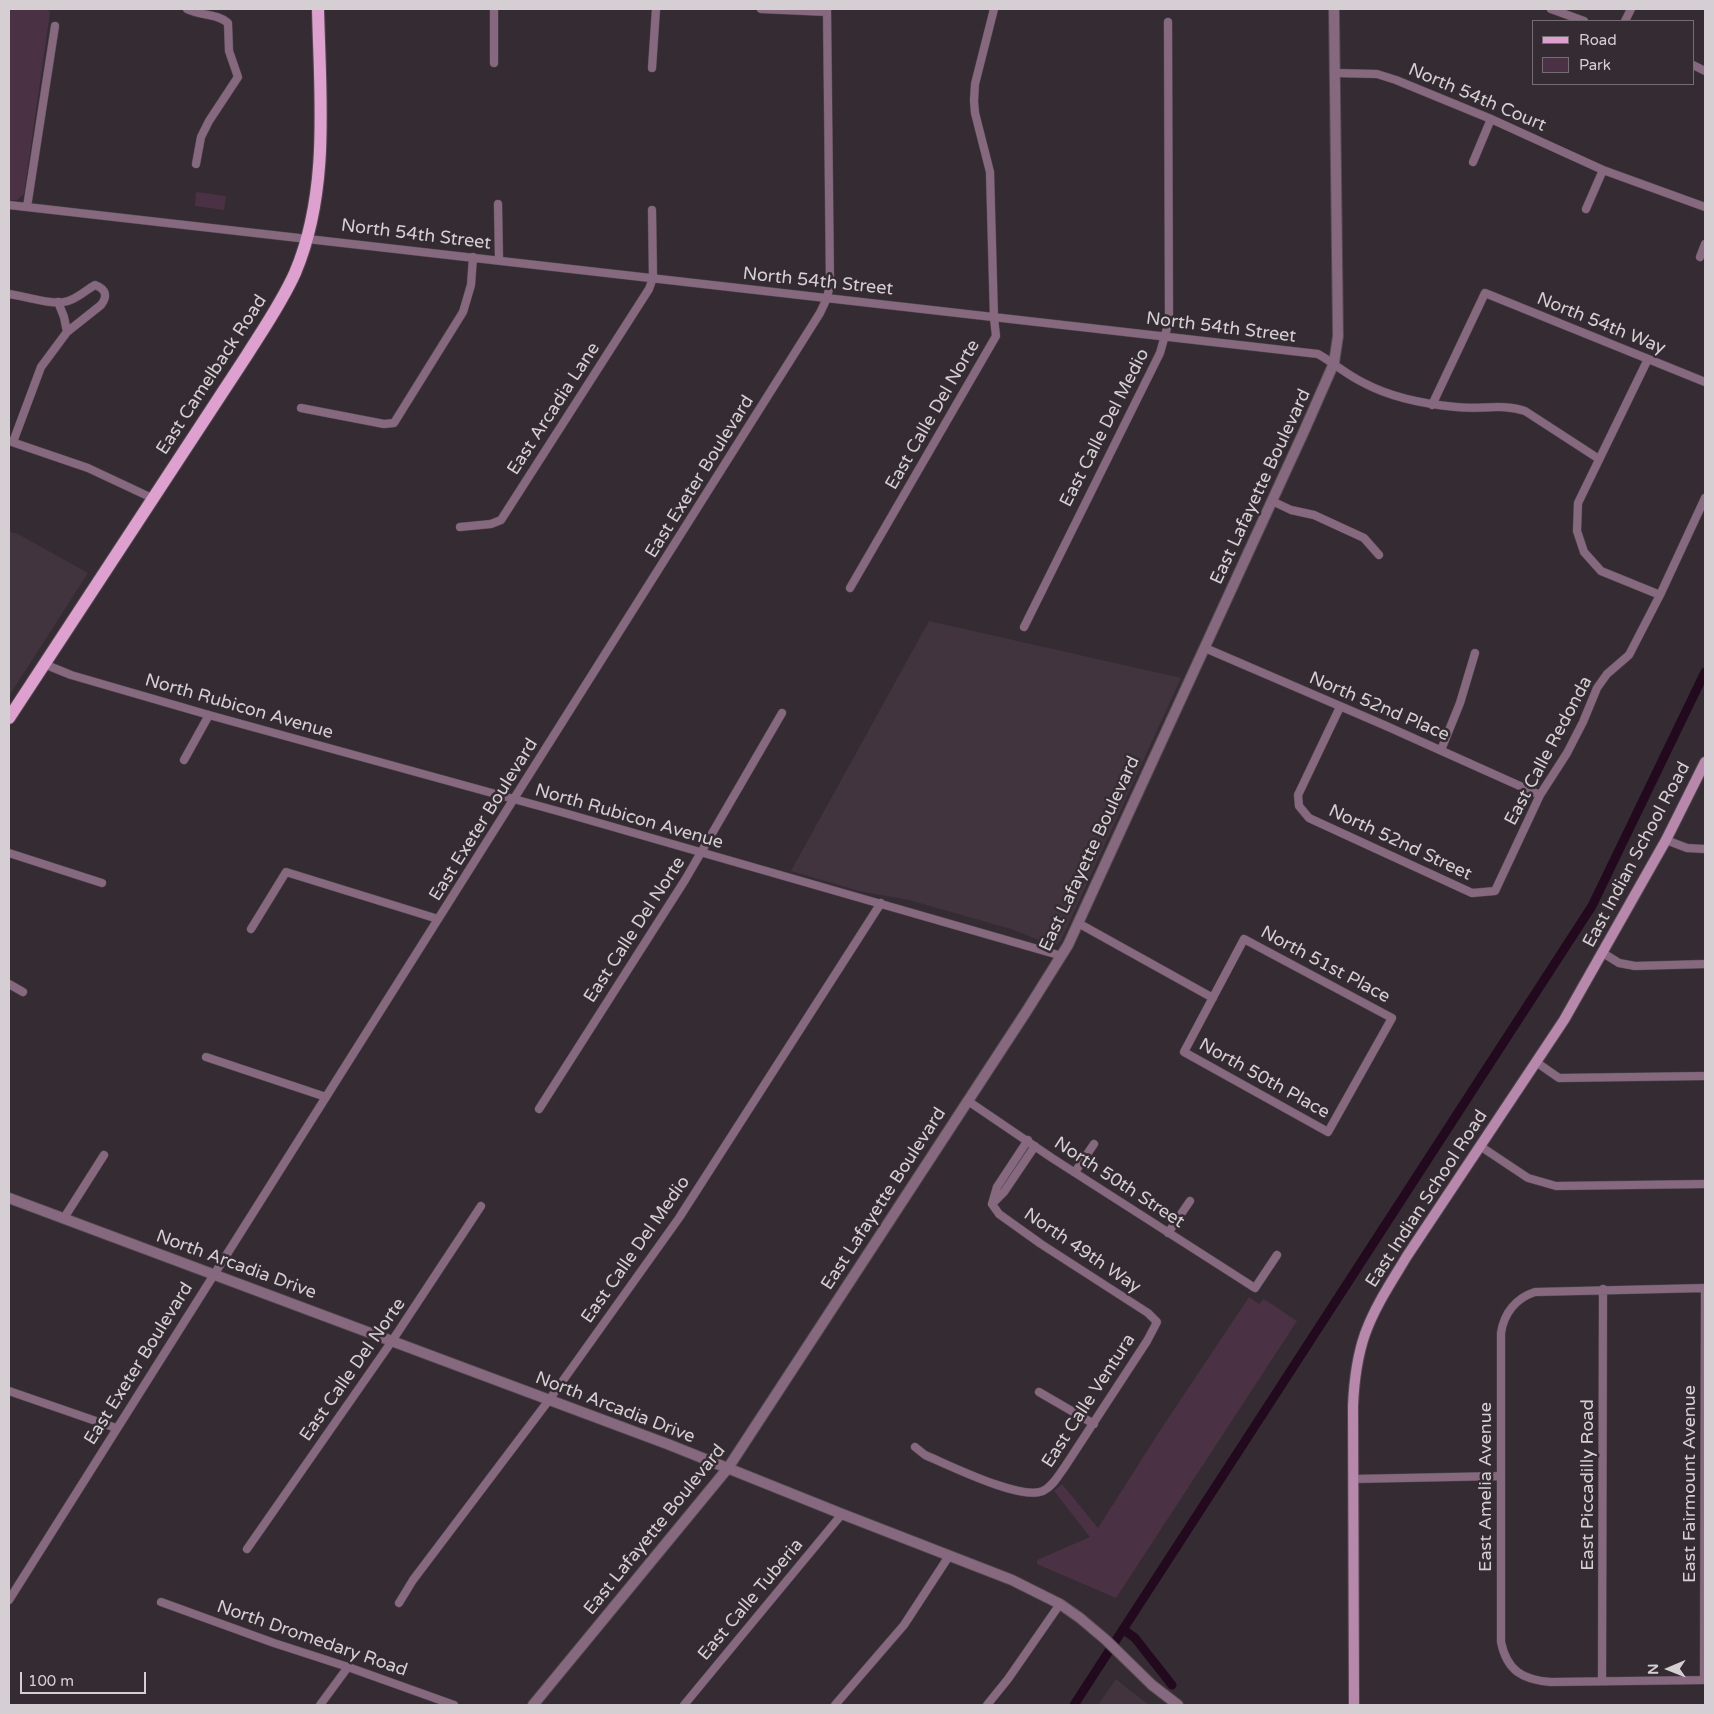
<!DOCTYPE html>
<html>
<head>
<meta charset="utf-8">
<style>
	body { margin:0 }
	#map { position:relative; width:1714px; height:1714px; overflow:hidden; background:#342c32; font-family:"Varela Round",sans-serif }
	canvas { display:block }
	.frame { position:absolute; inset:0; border:10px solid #d5cfd3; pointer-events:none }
	.legend { position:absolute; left:1532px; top:20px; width:162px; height:65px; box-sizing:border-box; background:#342c32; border:1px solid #746d72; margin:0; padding:6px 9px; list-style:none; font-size:15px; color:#d5cfd3 }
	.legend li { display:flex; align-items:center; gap:10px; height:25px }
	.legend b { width:25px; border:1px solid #746d72 }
	.north { position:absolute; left:1644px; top:1644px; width:50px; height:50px; -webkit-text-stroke:4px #342c32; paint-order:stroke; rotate:269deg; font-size:14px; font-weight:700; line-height:20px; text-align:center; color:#d5cfd3 }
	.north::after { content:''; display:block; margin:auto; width:18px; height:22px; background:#d5cfd3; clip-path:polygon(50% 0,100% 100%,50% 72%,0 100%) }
	.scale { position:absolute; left:20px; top:1672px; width:126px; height:22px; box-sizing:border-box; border:2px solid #d5cfd3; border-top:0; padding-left:6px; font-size:15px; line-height:18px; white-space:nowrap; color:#d5cfd3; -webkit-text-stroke:4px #342c32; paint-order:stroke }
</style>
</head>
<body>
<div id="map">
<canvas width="1714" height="1714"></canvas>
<div class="frame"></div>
<ul class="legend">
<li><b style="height:6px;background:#dea0cf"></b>Road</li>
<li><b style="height:14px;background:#4a3144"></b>Park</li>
</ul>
<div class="north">N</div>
<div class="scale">100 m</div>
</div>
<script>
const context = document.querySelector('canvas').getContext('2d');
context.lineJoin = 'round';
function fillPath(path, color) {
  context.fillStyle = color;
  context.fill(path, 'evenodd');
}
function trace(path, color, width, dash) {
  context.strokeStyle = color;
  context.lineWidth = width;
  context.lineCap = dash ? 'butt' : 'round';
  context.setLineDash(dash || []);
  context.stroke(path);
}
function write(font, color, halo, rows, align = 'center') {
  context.font = font + ' "Varela Round",sans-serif';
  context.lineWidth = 5;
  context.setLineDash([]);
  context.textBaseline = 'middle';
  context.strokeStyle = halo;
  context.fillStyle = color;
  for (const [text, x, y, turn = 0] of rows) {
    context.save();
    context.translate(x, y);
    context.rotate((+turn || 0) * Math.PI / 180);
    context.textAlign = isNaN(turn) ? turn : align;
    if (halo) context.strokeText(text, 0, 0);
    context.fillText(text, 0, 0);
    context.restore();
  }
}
fillPath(new Path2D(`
	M9,531L18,534L88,573L9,696Z
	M929,621L1181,678L1061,940L1056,945L1049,944L1011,929L909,900L859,891L791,871Z
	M1116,1679L1128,1689L1149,1705H1098Z`), '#42343e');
fillPath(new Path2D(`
	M9,9H48L50,13L24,194L17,200H9Z
	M196,192L226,196L224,210L195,206Z
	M1249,1297L1259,1304L1264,1299L1297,1321L1116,1598L1037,1564V1560L1090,1537L1054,1491L1062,1484L1098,1528L1161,1429Z`), '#4a3144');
trace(new Path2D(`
	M1124,1630L1135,1638L1172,1685
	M1074,1705L1592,906L1705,672`), '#22091d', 9);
const minor = new Path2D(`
	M187,9C200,16 217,13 228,23L229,51L238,77L209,121L201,137L196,164
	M494,9V63
	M761,9L827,12
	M1551,9L1584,21
	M1625,21L1631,9
	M1693,65L1705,71
	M652,68L656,9
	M1335,73L1377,74L1396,80L1491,119L1603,170L1705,207
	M1473,162L1491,119
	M498,204L499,260
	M9,205L1318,354C1334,363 1347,375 1364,383C1392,398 1424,404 1456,407C1480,410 1502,403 1525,411L1599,459
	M27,207L55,26
	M1586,209L1603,170
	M1700,257L1705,244
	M9,294C25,296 52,306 68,301C78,298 86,290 95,285C106,289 108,296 101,305L67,332L41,367L13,442
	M58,302L64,317L67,332
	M1648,359L1578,503L1577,531L1584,552L1601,571L1660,595
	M1432,405L1485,293L1705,382
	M301,408L384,424L394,423L463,312L471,285L473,257
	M9,441L88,468L152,498
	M1272,501L1291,510L1314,515L1364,538L1379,555
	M460,527L491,524L501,520L649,289L653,278L652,210
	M850,588L996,336L994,318L990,172L975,113L974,101L975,84L994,9
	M1024,627L1160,353L1169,321L1168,22
	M1205,648L1384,725L1540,795
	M44,664L71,675L209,715L561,812L1062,956
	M1340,707L1298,795L1299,806L1309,818L1472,893L1495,891L1540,795L1567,753L1583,722L1597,688L1607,674L1629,655L1660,595L1705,498
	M1441,750L1460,703L1475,653
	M184,760L209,715
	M1666,840L1687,848L1705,849
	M9,853L102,883
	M1078,923L1213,998
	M251,929L286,872L438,919
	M1244,939L1392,1018L1328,1132L1184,1052Z
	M1603,953L1619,963L1635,966L1705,964
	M9,984L23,992
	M206,1057L326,1097
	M1536,1062L1559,1078L1705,1076
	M968,1101L1052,1158L1255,1288L1277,1255
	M539,1109L685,880L782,713
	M1480,1146L1528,1178L1556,1186L1705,1184
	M1075,1172L1094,1144
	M993,1203L1004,1192L1035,1146
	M992,1204L997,1187L1028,1140
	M64,1218L104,1155
	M1168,1233L1190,1201
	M1705,1288L1535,1292C1516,1298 1504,1313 1501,1333V1642C1507,1671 1523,1680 1551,1682L1705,1680
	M9,1391L116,1428
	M1039,1392L1094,1424
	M915,1447L925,1455C949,1465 1021,1501 1043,1491C1053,1486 1058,1476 1064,1468L1147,1341L1157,1322L1148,1313L1041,1244L999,1214L992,1204
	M1353,1479L1501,1476
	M247,1549L392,1341L481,1206
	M9,1600L820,313L827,298L830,284L827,9
	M161,1602L274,1643L348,1667L454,1705
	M399,1603L413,1580L549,1400L679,1218L881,903
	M1704,1680L1705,1288
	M1602,1681L1603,1289
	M320,1705L348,1667
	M684,1705L842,1514
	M835,1705L904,1625L949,1556
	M987,1705L1008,1679L1060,1604`);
const tertiary = new Path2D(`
	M9,1198L670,1445L842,1514L1012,1580L1060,1604L1080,1618L1106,1640L1152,1685L1178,1705
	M533,1705L728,1468L1026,1012L1068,945L1305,429L1334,363L1338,336L1334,9`);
const secondary = new Path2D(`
	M1354,1705L1353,1406C1354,1382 1357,1357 1365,1334C1375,1306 1392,1281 1407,1256L1564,1020L1666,840L1705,762`);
const primary = new Path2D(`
	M9,718L247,355C264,328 282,302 295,273C330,191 320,96 318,9`);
trace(minor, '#51494f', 9);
trace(tertiary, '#51494f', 12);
trace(secondary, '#51494f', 12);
trace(primary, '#51494f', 14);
trace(minor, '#86687f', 8);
trace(tertiary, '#86687f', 10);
trace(secondary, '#b887ac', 10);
trace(primary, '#dea0cf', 12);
write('18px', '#d5cfd3', '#342c32', [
	["North 54th Court",1477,98,23],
	["North 54th Street",416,235,7],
	["North 54th Street",818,282,6],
	["North 54th Way",1601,324,22],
	["North 54th Street",1221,328,7],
	["East Camelback Road",212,375,-57],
	["East Arcadia Lane",554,409,-57],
	["East Calle Del Norte",933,415,-60],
	["East Calle Del Medio",1105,428,-63],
	["East Exeter Boulevard",700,477,-58],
	["East Lafayette Boulevard",1261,487,-65],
	["North Rubicon Avenue",239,707,16],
	["North 52nd Place",1379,707,23],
	["East Calle Redonda",1549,751,-62],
	["North Rubicon Avenue",629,817,16],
	["East Exeter Boulevard",484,820,-58],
	["North 52nd Street",1400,843,25],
	["East Lafayette Boulevard",1090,854,-65],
	["East Indian School Road",1637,855,-62],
	["East Calle Del Norte",635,930,-57],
	["North 51st Place",1325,965,28],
	["North 50th Place",1264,1079,29],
	["North 50th Street",1119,1183,33],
	["East Lafayette Boulevard",884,1199,-57],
	["East Indian School Road",1427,1199,-57],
	["East Calle Del Medio",636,1250,-55],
	["North 49th Way",1082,1251,34],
	["North Arcadia Drive",236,1265,20],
	["East Exeter Boulevard",139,1364,-58],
	["East Calle Del Norte",353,1370,-55],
	["East Calle Ventura",1089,1401,-57],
	["North Arcadia Drive",615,1408,21],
	["East Fairmount Avenue",1690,1484,-90],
	["East Piccadilly Road",1588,1485,-90],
	["East Amelia Avenue",1486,1487,-90],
	["East Lafayette Boulevard",655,1530,-51],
	["East Calle Tuberia",751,1600,-50],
	["North Dromedary Road",312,1639,19]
]);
</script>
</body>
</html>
